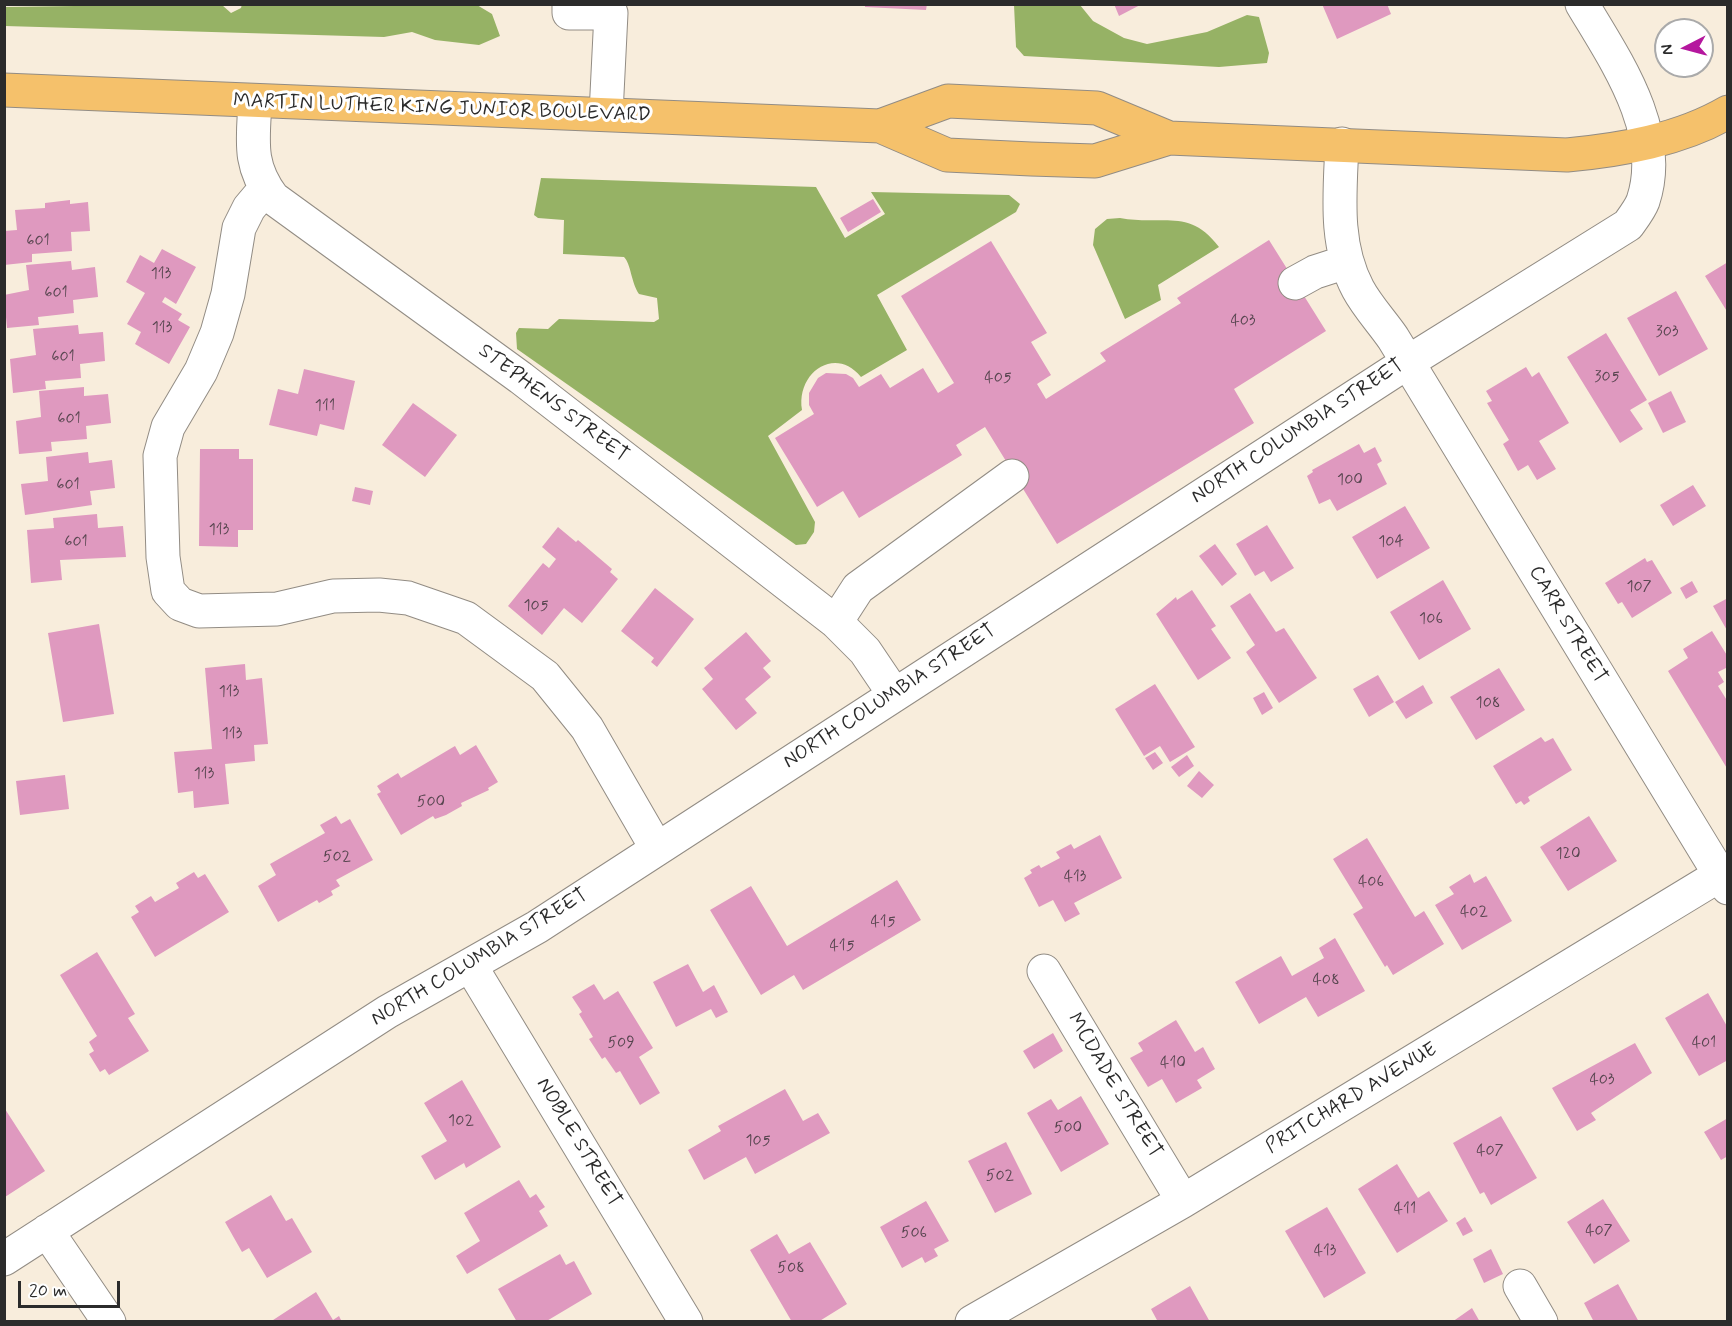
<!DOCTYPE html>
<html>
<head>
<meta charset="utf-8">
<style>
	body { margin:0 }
	#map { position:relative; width:1732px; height:1326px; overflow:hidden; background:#f8eddc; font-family:Mynerve,sans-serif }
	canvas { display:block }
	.frame { position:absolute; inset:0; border:6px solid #2b2b2b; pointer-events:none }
	.north { position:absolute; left:1654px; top:18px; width:60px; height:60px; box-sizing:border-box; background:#fff; border:2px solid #aaa; border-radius:50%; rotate:264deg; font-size:16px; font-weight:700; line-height:24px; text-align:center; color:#2b2b2b }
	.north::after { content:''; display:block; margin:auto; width:21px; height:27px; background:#b5179e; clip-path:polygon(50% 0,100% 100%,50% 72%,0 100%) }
	.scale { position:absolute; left:18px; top:1281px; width:102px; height:27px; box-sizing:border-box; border:3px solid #2b2b2b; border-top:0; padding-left:8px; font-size:18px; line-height:21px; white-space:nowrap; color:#2b2b2b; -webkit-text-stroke:4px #fff; paint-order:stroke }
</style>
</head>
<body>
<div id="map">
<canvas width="1732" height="1326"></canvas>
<div class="frame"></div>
<div class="north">N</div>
<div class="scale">20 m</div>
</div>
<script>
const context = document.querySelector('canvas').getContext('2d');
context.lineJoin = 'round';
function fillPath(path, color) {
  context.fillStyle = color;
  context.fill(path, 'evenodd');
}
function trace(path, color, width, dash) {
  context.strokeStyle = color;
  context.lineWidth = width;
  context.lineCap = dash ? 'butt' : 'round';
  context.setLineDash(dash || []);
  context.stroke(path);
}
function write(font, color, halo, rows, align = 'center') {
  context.font = font + ' Mynerve,sans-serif';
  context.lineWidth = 6;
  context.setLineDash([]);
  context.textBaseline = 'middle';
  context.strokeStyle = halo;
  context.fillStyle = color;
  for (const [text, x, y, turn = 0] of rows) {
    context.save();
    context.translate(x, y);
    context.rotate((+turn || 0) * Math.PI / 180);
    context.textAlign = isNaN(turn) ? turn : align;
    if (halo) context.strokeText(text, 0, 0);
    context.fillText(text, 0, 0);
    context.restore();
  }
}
fillPath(new Path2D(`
	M242,4L477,5L492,14L500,36L479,45L435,40L412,32L384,37L5,26V7L213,4L222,5L231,13L241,8Z
	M1014,5H1080L1093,21L1124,38L1147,44L1207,32L1247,15L1259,17L1269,53L1267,63L1219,67L1024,56L1016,47Z
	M541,178L816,187L845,238L885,214L871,192L1009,195L1020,204L1016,212L877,295L907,350L861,377C835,345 796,373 802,410L768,436L815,522L814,532L806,544L796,545L517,349L516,333L519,328L548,329L559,319L654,322L659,319L657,298L639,294C631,282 631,264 624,257L563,254L564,220L538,218L534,215Z
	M1120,218C1163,226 1189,207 1219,247L1158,285L1161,300L1125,319L1093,245L1095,229L1107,219Z`), '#96b265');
fillPath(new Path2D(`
	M865,4H927L926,10L865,7Z
	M1114,4H1142L1119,16Z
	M1322,4H1387L1391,14L1337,39Z
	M873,199L881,212L848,232L840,218Z
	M70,200V204L88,202L90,231L71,232L72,251L32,254V262L4,265V231L17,230L15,210L45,208V203Z
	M1269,240L1326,331L1234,389L1254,423L1057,544L985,427L956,445L962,455L859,518L843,491L817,507L775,438L814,414L809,405V393L818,378L826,373L846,374L853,378L859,387L881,374L890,388L923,368L938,393L954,383L901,296L991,241L1047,333L1031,342L1051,375L1037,384L1046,399L1106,361L1100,353L1181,303L1177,298Z
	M162,249L196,267L176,304L165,297L162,302L182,314L178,320L190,327L169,364L135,344L141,332L127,324L145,293L126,282L140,255L154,263Z
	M71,261L72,270L95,267L98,297L73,300L74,313L38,317L39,325L7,328L4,295L29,290L26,265Z
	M1728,262V313L1705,276Z
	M1676,291L1708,349L1659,376L1627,318Z
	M78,325L79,334L103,332L105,361L80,364L81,378L45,381L46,389L13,393L10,359L36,355L33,329Z
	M1606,333L1647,400L1630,410L1643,429L1620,443L1567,357Z
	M1526,367L1532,377L1539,372L1569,423L1539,441L1556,469L1537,480L1528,465L1518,471L1503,444L1509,440L1487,403L1492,401L1486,391Z
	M304,369L355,381L344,430L320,424L317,436L269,425L278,389L298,394Z
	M84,387V396L108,394L111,423L86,426L87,439L51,442L52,451L19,454L16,421L41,417L39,391Z
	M1671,391L1686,422L1663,433L1648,403Z
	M413,403L457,435L425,477L382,445Z
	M1359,444L1364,453L1375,447L1382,461L1377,464L1387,484L1337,511L1330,499L1319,504L1307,476L1313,472L1312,470Z
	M200,449H239V459H253V530H238V547L199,546Z
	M88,452L89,463L112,460L115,488L90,491L92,505L25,515L21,484L48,481L46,457Z
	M1693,485L1706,506L1673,526L1660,505Z
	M355,487L373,491L370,505L352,501Z
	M1405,506L1430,548L1377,579L1352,537Z
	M97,514L98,528L123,526L126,557L60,560L62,580L31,583L27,530L54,528L53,518Z
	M1267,525L1294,568L1271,582L1264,571L1255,576L1236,544Z
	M558,527L576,542L578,540L612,569L610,572L618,579L582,623L564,608L542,635L508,606L543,563L549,568L556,559L542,547Z
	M1215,544L1237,574L1222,586L1199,556Z
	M1645,558L1647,562L1652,560L1672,593L1632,618L1622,602L1618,604L1605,583Z
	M1443,580L1471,629L1419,660L1390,612Z
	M1692,581L1698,592L1686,599L1680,588Z
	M655,588L694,619L657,667L651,662L654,658L621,631Z
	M1192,590L1216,626L1211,629L1231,658L1198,680L1156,614L1176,597L1177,600Z
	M1250,593L1276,632L1284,628L1317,678L1279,703L1246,652L1255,645L1230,606Z
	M1728,598V632L1713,606Z
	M99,624L114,714L63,722L48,633Z
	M1712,631L1728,657V667L1718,672L1724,682L1718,686L1728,702V770L1668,671L1688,658L1683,649Z
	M746,632L771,661L763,668L771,677L745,699L757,713L736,730L702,689L713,679L704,668Z
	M245,664L246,680L262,678L268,744L254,745L255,761L225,764L229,804L194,808L193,791L178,793L174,752L212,749L205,668Z
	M1499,668L1525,710L1476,740L1450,697Z
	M1378,675L1394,702L1369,717L1353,689Z
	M1155,684L1195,747L1170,762L1160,746L1144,756L1115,709Z
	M1423,685L1433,703L1406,719L1395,702Z
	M1264,692L1273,708L1262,715L1253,698Z
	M1541,737L1545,742L1553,738L1572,770L1528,797L1530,801L1524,805L1521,801L1516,804L1493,766Z
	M476,745L498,782L488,788L489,790L461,803L462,806L446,815L435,819L433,816L401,835L377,794L381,792L377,786L398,773L401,778L455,746L460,755Z
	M1155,752L1163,763L1153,770L1145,758Z
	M1187,755L1194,766L1179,777L1171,767Z
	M1199,771L1214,785L1202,798L1187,786Z
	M65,775L69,809L20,815L16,781Z
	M336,816L341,824L350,819L373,860L336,880L340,886L331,891L333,895L319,903L317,900L278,922L258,886L276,875L270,864L325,833L320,825Z
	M1589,816L1617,861L1568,891L1540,847Z
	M1100,835L1122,878L1074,903L1080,914L1065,922L1053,900L1039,907L1024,878L1032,873L1030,870L1039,865L1041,868L1060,858L1056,852L1071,844L1074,849Z
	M1367,838L1415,917L1424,911L1444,944L1393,975L1387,965L1385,967L1353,914L1363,908L1333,859Z
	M194,872L198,878L205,874L229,912L155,957L131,917L139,912L135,906L151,896L155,902L179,888L176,883Z
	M1470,874L1474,883L1486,876L1512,921L1462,950L1435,905L1454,894L1449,887Z
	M897,880L921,920L803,990L794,975L761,995L710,910L751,886L787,946Z
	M1335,938L1365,991L1318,1017L1306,997L1259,1024L1235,982L1281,956L1292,976L1324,958L1319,948Z
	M97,952L135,1014L128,1018L149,1051L109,1075L105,1069L100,1072L89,1054L94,1051L89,1042L97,1036L60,975Z
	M688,964L703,992L714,985L728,1012L716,1018L711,1009L676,1027L653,982Z
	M594,984L604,1000L618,991L653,1048L639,1057L660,1093L640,1105L620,1071L616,1073L605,1057L602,1059L589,1039L593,1037L579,1014L582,1012L572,997Z
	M1708,993L1728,1028V1060L1699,1076L1665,1018Z
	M1176,1020L1195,1052L1203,1047L1215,1069L1197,1080L1202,1088L1176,1103L1162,1079L1148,1087L1130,1058L1143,1051L1138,1043Z
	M1053,1033L1063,1051L1034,1069L1023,1051Z
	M1635,1043L1652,1073L1591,1113L1596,1120L1577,1131L1552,1088Z
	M462,1080L501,1147L466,1168L464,1163L435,1180L421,1156L447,1141L424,1103Z
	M785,1089L803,1121L818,1113L830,1133L755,1174L746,1157L704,1180L688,1150L721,1131L718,1126Z
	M1081,1096L1109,1144L1061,1172L1027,1113L1051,1099L1058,1110Z
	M5,1109L45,1171L5,1197Z
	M1501,1116L1537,1178L1491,1205L1484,1192L1480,1194L1453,1143Z
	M1728,1118V1156L1721,1160L1704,1132Z
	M1006,1142L1032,1194L995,1213L968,1161Z
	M1397,1164L1418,1198L1429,1191L1448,1221L1397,1253L1358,1189Z
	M519,1180L530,1198L536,1194L545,1207L539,1211L548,1226L467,1274L456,1256L480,1241L464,1213Z
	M271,1195L286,1221L292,1218L312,1252L267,1278L249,1248L242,1252L225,1222Z
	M1603,1199L1630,1241L1594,1264L1567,1222Z
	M926,1201L949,1241L934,1249L938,1256L925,1263L922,1257L902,1268L880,1227Z
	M1327,1207L1366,1273L1324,1298L1285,1231Z
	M1465,1217L1473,1231L1463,1236L1456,1223Z
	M777,1234L789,1254L810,1242L847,1304L818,1322H792L750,1250Z
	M1491,1249L1503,1274L1484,1283L1473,1259Z
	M560,1254L566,1265L574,1261L592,1294L545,1322H517L498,1289Z
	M1618,1284L1639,1322H1594L1584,1303Z
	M1190,1286L1210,1322H1158L1151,1309Z
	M316,1292L333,1320L339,1316L342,1322H270Z
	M1472,1308L1480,1322H1452Z`), '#df99bf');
const minor = new Path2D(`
	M569,4V13H611L606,114
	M255,102C253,141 248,165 273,198L521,378L836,622L865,651L894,694
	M1342,144C1340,193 1334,244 1358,289C1367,306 1382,322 1393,338L1728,888
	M265,189L249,208L239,228L228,294L217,333L201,371L168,427L160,456L163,557L168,591L180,604L199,611L277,609L333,596L379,595L408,598L466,618L545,676L587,728L657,849
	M1295,283L1315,272L1346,262
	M836,622L858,588L1012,476
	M470,965L686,1322
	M1044,971L1183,1201
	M47,1231L109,1322
	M4,1259L387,1012L537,927L1408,362L1628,225C1633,218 1640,209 1643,201C1666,132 1616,61 1582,4
	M1520,1286L1541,1322
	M972,1322L1183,1201L1728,870`);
const major = new Path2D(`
	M4,90L880,126L947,155L1031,159L1095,161L1169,138L1567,155C1621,150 1680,140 1728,112
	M880,126L948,101L1097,108L1169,138`);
trace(minor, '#928c84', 35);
trace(major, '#928c84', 35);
trace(minor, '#fff', 33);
trace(major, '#f5c16b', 33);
write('16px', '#584650', null, [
	["601",38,242],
	["113",161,275],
	["601",56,294],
	["403",1243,322],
	["113",162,329],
	["303",1667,333],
	["601",63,358],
	["305",1607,378],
	["405",998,379],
	["111",325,407],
	["601",69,420],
	["100",1350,481],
	["601",68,486],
	["113",219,531],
	["601",76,543],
	["104",1391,543],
	["107",1639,588],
	["105",536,607],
	["106",1431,620],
	["113",229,693],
	["108",1488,704],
	["113",232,735],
	["113",204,775],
	["500",431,803],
	["120",1568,855],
	["502",337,858],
	["413",1075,878],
	["406",1371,883],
	["402",1474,913],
	["415",883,923],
	["415",842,947],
	["408",1326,981],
	["509",621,1044],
	["401",1704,1044],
	["410",1173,1064],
	["403",1602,1081],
	["102",461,1122],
	["500",1068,1129],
	["105",758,1142],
	["407",1490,1152],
	["502",1000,1177],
	["411",1405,1210],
	["407",1599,1232],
	["506",914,1234],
	["413",1325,1252],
	["508",791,1269]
]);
write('20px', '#2b2b2b', '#fff', [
	["MARTIN LUTHER KING JUNIOR BOULEVARD",442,109,2],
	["STEPHENS STREET",553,404,37],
	["NORTH COLUMBIA STREET",1298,432,-33],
	["CARR STREET",1567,625,59],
	["NORTH COLUMBIA STREET",890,697,-33],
	["NORTH COLUMBIA STREET",480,958,-31],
	["MCDADE STREET",1114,1086,59],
	["PRITCHARD AVENUE",1352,1099,-31],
	["NOBLE STREET",578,1143,59]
]);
</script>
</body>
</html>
